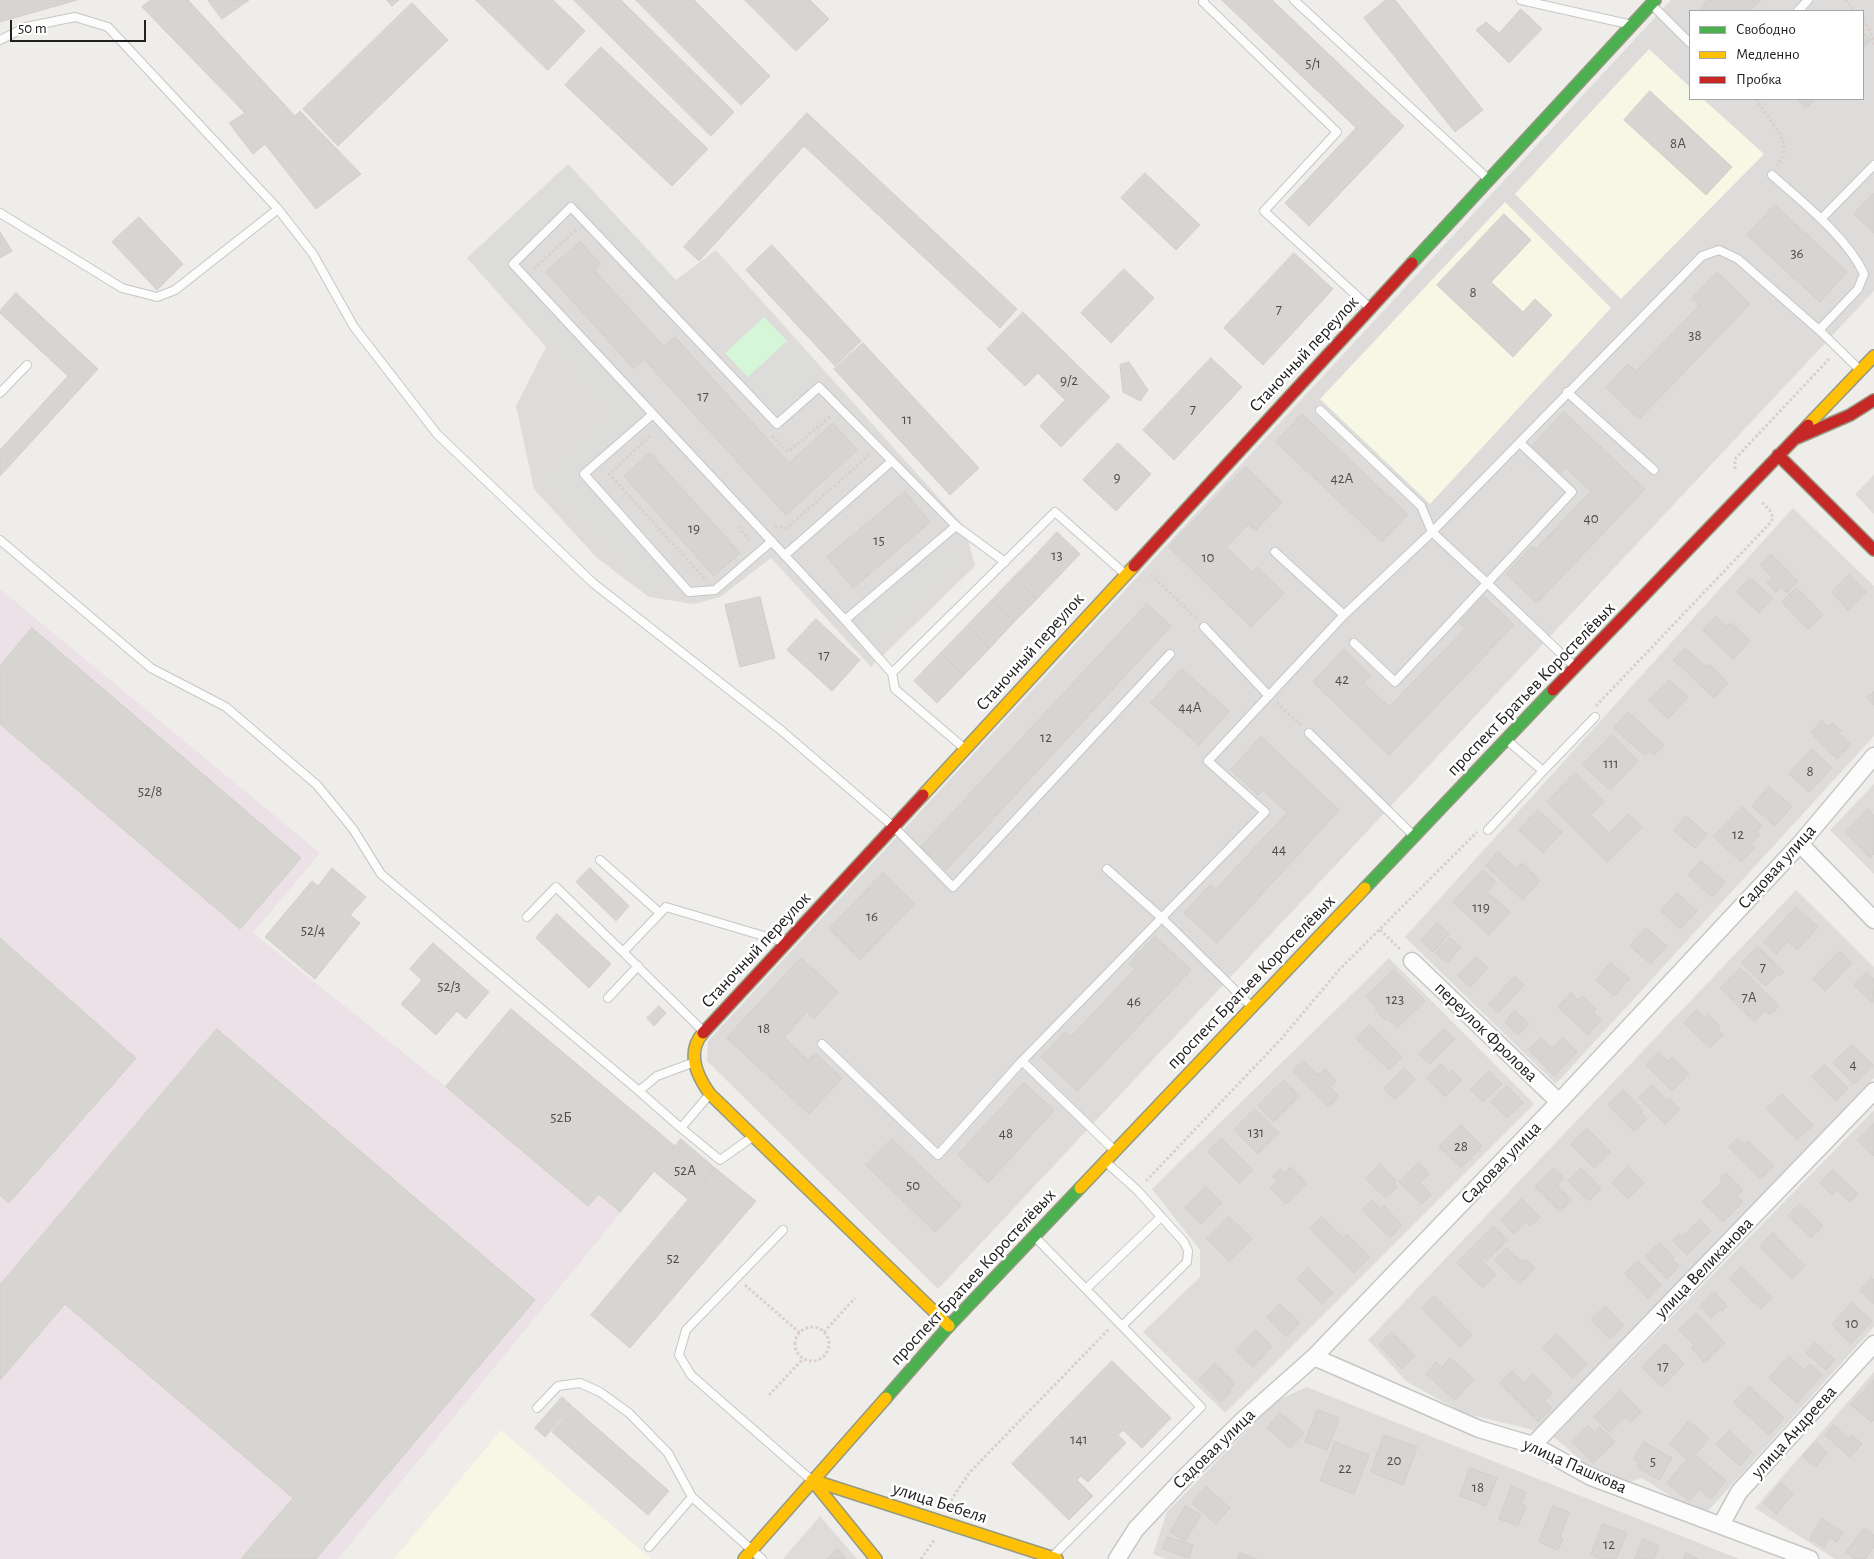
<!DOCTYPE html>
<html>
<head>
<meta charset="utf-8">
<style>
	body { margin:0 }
	#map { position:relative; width:1874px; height:1559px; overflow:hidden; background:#eeede9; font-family:"Alegreya Sans",sans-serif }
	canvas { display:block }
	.legend { position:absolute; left:1689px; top:10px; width:175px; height:90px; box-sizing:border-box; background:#fff; border:1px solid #a6a6a6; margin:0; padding:6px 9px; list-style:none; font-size:15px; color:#202020 }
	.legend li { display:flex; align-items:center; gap:10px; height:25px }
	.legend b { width:25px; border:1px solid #a6a6a6 }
	.scale { position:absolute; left:10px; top:20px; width:136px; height:22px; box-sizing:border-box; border:2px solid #202020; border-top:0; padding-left:6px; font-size:15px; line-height:18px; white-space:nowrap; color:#202020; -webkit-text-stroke:4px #fff; paint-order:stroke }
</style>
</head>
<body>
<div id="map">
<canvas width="1874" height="1559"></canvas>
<ul class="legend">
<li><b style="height:6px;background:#4caf50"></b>Свободно</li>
<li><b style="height:6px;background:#ffc107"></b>Медленно</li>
<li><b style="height:6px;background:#c62828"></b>Пробка</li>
</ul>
<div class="scale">50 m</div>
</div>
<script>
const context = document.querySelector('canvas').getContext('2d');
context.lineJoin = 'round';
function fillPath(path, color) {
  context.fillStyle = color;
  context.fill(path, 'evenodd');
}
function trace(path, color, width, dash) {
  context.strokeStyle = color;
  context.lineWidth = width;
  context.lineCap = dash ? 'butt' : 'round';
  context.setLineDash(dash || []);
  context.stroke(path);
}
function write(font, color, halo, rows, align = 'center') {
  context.font = font + ' "Alegreya Sans",sans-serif';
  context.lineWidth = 5;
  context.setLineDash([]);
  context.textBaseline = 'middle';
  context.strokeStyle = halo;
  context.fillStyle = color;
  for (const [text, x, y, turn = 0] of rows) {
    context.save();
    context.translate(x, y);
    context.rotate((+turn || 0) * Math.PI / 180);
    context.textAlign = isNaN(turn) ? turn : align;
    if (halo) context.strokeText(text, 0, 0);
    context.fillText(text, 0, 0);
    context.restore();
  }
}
fillPath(new Path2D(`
	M1671,0H1874V291L938,1289L707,1061L708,1041ZM1690,11H1863V99H1690Z
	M568,164L676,280L716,250L964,526L975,566L871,667L771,558L720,597L694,604L649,597L596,557L534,489L516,406L546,347L467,258Z
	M1874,475V514L1855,494Z
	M1793,508L1874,586V736L1556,1084L1405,937Z
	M1874,784V874L1830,830Z
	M1796,890L1874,967V1078L1537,1431L1464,1413L1407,1382L1368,1340Z
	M1389,958L1534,1104L1225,1413L1143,1332L1200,1277V1250L1152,1189Z
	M1874,1110V1327L1707,1512L1686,1506L1642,1478L1625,1484L1594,1472L1554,1437Z
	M1874,1372V1559H1835L1755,1508Z
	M1307,1387L1739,1559H1166L1153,1554L1167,1512L1276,1401Z
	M820,1516L857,1559H783Z`), '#dddcda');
fillPath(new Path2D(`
	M0,589L320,853L253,933L445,1086L511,1009L675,1146L338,1559H0Z`), '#ece1e7');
fillPath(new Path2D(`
	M1649,49L1690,87V99H1703L1764,154L1621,299L1515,194Z
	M1505,202L1611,308L1430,504L1320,399Z
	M501,1430L651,1559H394Z`), '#f6f7e5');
fillPath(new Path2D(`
	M568,172L673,283L662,294L572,199L504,263L625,392L613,404L476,259Z
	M792,346L817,373L777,410L752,384Z
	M627,406L636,416L571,476L665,579L654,589L551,476Z
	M941,552L952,564L875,634L864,622Z`), '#dcdcda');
fillPath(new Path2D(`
	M764,317L787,341L748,377L725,353Z`), '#d5f6d8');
const building = new Path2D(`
	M0,0H77L0,22Z
	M151,0H188L295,116L300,111L361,174L316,209L265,144L253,154L229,123L245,113L142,7Z
	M208,0H249L222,19Z
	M387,0H399L392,6Z
	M476,0H553L585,31L548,70Z
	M574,0H621L734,112L711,136Z
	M636,0H694L770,76L741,105Z
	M745,0H810L829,19L796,51Z
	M1222,0H1272L1404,126L1309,226L1285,203L1356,128Z
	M1386,0H1395L1483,110L1455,132L1364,18Z
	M1708,0H1761L1750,11H1701L1699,10Z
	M412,3L448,40L338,146L303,109Z
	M1521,9L1542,29L1509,63L1476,30L1486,22L1499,33Z
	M1863,32L1871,40L1863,48Z
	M601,47L708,149L672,186L565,85Z
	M1650,91L1732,167L1706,195L1624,120Z
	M1797,99H1815L1806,108Z
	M807,113L1017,309L1000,328L804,146L699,261L684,247Z
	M1145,173L1200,225L1176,250L1121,198Z
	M1874,193V233L1854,214Z
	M1775,205L1847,272L1820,302L1747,235Z
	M1504,214L1531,240L1491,282L1523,312L1535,299L1552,315L1513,357L1437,285Z
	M139,217L183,264L157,290L112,242Z
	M0,232L12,251L0,258Z
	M580,242L601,264L594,270L664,347L675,337L789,463L833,423L857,450L786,515L644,359L634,369L546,272Z
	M772,245L861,341L835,366L746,270Z
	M1294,253L1333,289L1263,365L1224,328Z
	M1124,269L1154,298L1111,343L1081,313Z
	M1717,272L1750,304L1639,419L1606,387L1628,364L1636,371L1699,306L1692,299Z
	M16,293L98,369L0,476V450L68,376L0,313V311Z
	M1023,312L1110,397L1061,447L1040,426L1065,400L1038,373L1025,386L987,349Z
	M863,343L979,468L950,495L834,369Z
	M1211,358L1242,387L1174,460L1143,430Z
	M1129,362L1148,390L1140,401L1123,392L1120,365Z
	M1564,412L1645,489L1537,603L1506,574L1532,546L1536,549L1591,491L1566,468L1561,473L1532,446Z
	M1302,414L1408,515L1382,542L1276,442Z
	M1118,443L1151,474L1116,511L1083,480Z
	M650,453L740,553L714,576L624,476Z
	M1246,467L1282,502L1255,531L1248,524L1226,547L1252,572L1257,567L1284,593L1251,627L1169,547Z
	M905,492L930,522L853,588L827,557Z
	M1057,532L1080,554L1057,578L1035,556Z
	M1771,554L1798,581L1787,593L1781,587L1776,592L1767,582L1772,577L1760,565Z
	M1035,556L1057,578L1037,599L1014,577Z
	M1849,575L1866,592L1848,610L1832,592Z
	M1014,577L1037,599L1014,622L992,600Z
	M1750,578L1773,598L1759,613L1737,592Z
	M1797,588L1823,615L1808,629L1782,602Z
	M1484,596L1514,625L1389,755L1313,682L1344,649L1371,676L1364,683L1389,707L1465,629L1459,623Z
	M760,597L775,658L740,667L725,605Z
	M992,600L1014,622L990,648L967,626Z
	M1147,604L1171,626L946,870L921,847Z
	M1716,616L1727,627L1731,623L1750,641L1733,659L1703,630Z
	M816,619L860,660L832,691L787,650Z
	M967,626L990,648L964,675L941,653Z
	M32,628L301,858L240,929L0,724V666Z
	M1685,648L1706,667L1709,664L1728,683L1714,698L1674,660Z
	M941,653L964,675L937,703L914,681Z
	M1182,669L1229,711L1199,745L1151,703Z
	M1669,680L1688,697L1668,719L1649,701Z
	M1874,692V705L1867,698Z
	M1628,712L1664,745L1654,755L1650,751L1645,756L1614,728Z
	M1822,721L1828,727L1833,723L1841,731L1839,733L1851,745L1837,759L1811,733Z
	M1612,735L1638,761L1610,790L1583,765Z
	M1261,737L1339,810L1217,943L1184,913L1210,885L1216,889L1287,813L1263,790L1258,795L1231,770Z
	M1812,749L1832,768L1809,792L1789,774Z
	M1575,773L1604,802L1591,815L1609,833L1628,814L1642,827L1607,862L1547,802Z
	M1769,787L1792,806L1775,826L1752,806Z
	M1742,807L1762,826L1756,832L1760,835L1751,844L1755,848L1741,862L1714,837Z
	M1868,809L1874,816V854L1870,858L1845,832Z
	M1538,810L1562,832L1543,853L1519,830Z
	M1686,816L1707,834L1695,848L1674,831Z
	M1498,852L1517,869L1522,863L1540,880L1523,900L1486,866Z
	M1701,861L1725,882L1712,897L1688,875Z
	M332,868L366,897L350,915L360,923L315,979L265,937L312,881L318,886Z
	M590,868L629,906L616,921L576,882Z
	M1483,870L1496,882L1487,892L1510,912L1489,935L1453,902Z
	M883,873L915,904L860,960L829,929Z
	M1677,893L1697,911L1680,929L1661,911Z
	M1796,907L1818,927L1797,950L1788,941L1776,954L1764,942Z
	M557,914L611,964L589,988L536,938Z
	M1437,923L1449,934L1433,952L1421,941Z
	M1646,928L1667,946L1651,964L1630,946Z
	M1155,936L1191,970L1077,1091L1041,1057L1065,1032L1071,1037L1135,969L1129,964Z
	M0,938L136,1058L9,1203L0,1195Z
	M1450,938L1461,947L1447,963L1436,953Z
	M433,943L489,992L466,1019L457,1011L436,1035L401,1004L422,980L410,969Z
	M1758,946L1784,972L1780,976L1778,974L1766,986L1742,963Z
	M1840,951L1852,963L1825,991L1813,979Z
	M1476,957L1488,968L1470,987L1458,976Z
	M801,958L838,992L814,1019L807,1012L784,1037L808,1060L815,1053L842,1078L809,1114L727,1038Z
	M1611,963L1630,979L1614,996L1596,980Z
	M1741,968L1779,1006L1770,1015L1766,1010L1754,1022L1720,988Z
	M1394,970L1425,1001L1397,1028L1387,1018L1385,1020L1375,1010L1377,1008L1366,997Z
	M1867,972L1874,979L1873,1003L1854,985Z
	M1515,976L1524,985L1498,1013L1489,1005Z
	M1571,993L1578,1000L1582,996L1596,1009L1593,1012L1601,1020L1588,1035L1558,1007Z
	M659,1006L666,1013L654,1026L647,1018Z
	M511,1009L675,1146L620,1212L599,1194L588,1206L446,1087Z
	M1697,1010L1705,1018L1708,1015L1720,1026L1717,1029L1723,1035L1710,1048L1684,1023Z
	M1515,1011L1529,1024L1518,1035L1505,1022Z
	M1370,1025L1402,1057L1389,1070L1356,1038Z
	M217,1029L535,1300L316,1559H241L293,1498L65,1304L0,1380V1285Z
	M1444,1029L1455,1039L1430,1064L1419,1054Z
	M1541,1038L1551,1047L1539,1060L1529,1050Z
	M1563,1038L1577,1052L1554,1076L1540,1061Z
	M1852,1045L1873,1065L1854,1084L1833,1063Z
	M1659,1052L1668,1061L1672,1057L1689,1074L1672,1091L1646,1065Z
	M1303,1061L1318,1075L1325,1069L1336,1081L1330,1087L1339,1097L1329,1107L1293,1071Z
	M1441,1064L1449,1073L1452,1070L1462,1080L1445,1097L1427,1078Z
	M1825,1065L1848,1088L1836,1101L1812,1077Z
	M1404,1068L1415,1079L1395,1100L1384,1089Z
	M1489,1071L1502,1084L1483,1102L1471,1090Z
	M1284,1080L1300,1096L1274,1122L1258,1106Z
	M1024,1083L1054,1110L988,1183L958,1155Z
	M1652,1085L1666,1100L1668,1098L1680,1109L1665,1124L1639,1098Z
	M1507,1086L1523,1103L1507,1118L1491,1102Z
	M1623,1090L1643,1111L1641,1113L1647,1119L1634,1131L1608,1105Z
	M1782,1094L1813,1125L1797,1140L1767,1109Z
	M1255,1109L1279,1133L1258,1154L1234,1130Z
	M1874,1124V1156L1858,1141Z
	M1461,1125L1482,1146L1461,1168L1439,1147Z
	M1587,1128L1610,1152L1594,1168L1571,1145Z
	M1221,1138L1253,1170L1239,1183L1208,1152Z
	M1738,1138L1745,1145L1748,1141L1774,1166L1761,1179L1729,1147Z
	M681,1139L715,1168L689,1200L655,1172Z
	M892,1139L961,1205L935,1232L866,1165Z
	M1419,1163L1429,1174L1420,1183L1431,1195L1422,1204L1399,1182Z
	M1380,1164L1396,1181L1393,1183L1397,1187L1386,1198L1366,1179Z
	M1291,1167L1307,1183L1286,1204L1270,1188L1277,1181L1273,1177L1280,1169L1285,1173Z
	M1628,1167L1644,1183L1628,1199L1612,1183Z
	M715,1168L756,1201L630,1348L591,1315Z
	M1554,1168L1564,1178L1557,1185L1572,1200L1560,1212L1535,1187Z
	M1581,1168L1601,1189L1589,1201L1568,1181Z
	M1833,1170L1858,1194L1850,1202L1837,1190L1832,1195L1820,1183Z
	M1726,1173L1743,1190L1737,1196L1743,1202L1723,1222L1702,1202L1722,1182L1720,1180Z
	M1206,1187L1222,1203L1201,1224L1185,1208Z
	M1522,1199L1540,1217L1530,1226L1526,1222L1514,1234L1501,1220Z
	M1372,1200L1381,1209L1384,1206L1402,1225L1390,1238L1362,1210Z
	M1800,1204L1823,1226L1811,1238L1788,1216Z
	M1229,1217L1252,1239L1229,1261L1207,1239Z
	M1322,1217L1343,1238L1347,1234L1370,1257L1354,1273L1310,1229Z
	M1700,1220L1711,1231L1687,1255L1673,1241L1679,1234L1682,1237Z
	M1494,1226L1508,1240L1486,1261L1472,1248Z
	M1773,1233L1805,1266L1792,1279L1760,1247Z
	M1660,1243L1674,1257L1672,1259L1679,1266L1667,1279L1645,1257Z
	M1507,1248L1522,1262L1525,1259L1535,1268L1520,1284L1495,1260Z
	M1471,1249L1496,1275L1483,1288L1457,1263Z
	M1638,1261L1661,1285L1648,1298L1625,1274Z
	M1741,1267L1772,1298L1761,1309L1730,1279Z
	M1308,1268L1333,1293L1322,1304L1297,1279Z
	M1872,1278L1874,1280V1304L1860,1291Z
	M1714,1292L1727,1306L1722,1311L1720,1309L1711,1318L1700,1307Z
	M1434,1296L1472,1335L1460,1347L1422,1309Z
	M1852,1303L1872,1321L1851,1344L1832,1325Z
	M1280,1304L1300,1323L1286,1337L1267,1317Z
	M1605,1306L1624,1325L1610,1339L1591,1320Z
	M1696,1313L1725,1343L1705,1363L1691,1348L1694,1345L1679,1330Z
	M1256,1330L1272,1347L1253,1367L1236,1350Z
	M1392,1332L1415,1355L1402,1369L1379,1345Z
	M1557,1334L1587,1364L1573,1378L1543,1348Z
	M1815,1343L1835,1360L1826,1370L1806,1353Z
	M1665,1344L1684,1364L1662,1387L1642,1367Z
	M1789,1356L1804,1370L1810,1364L1822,1375L1797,1403L1769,1378Z
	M1450,1358L1474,1379L1455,1400L1426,1374L1436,1362L1442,1367Z
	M1112,1361L1171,1418L1142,1448L1123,1430L1118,1435L1126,1443L1088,1482L1081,1476L1077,1480L1093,1496L1069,1520L1012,1464Z
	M1215,1363L1235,1383L1229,1390L1231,1392L1221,1402L1199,1380Z
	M1512,1371L1524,1383L1533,1374L1552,1393L1544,1401L1552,1408L1538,1422L1500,1384Z
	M1874,1380V1420L1872,1422L1851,1405Z
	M1749,1386L1784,1418L1769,1435L1734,1403Z
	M1621,1391L1641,1412L1631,1422L1625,1417L1609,1432L1594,1417Z
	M562,1397L572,1406L545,1437L535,1428Z
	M573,1407L669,1491L648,1515L552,1432Z
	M1318,1410L1339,1418L1327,1450L1305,1442Z
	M1280,1413L1304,1433L1290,1448L1267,1428Z
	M1689,1421L1709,1438L1695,1455L1726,1481L1711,1499L1699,1489L1689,1501L1667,1483L1687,1459L1670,1444Z
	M1834,1425L1849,1439L1852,1435L1862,1444L1850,1457L1825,1435Z
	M1588,1426L1595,1433L1600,1427L1615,1442L1593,1463L1572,1442Z
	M1729,1431L1752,1452L1740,1466L1716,1445Z
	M1384,1435L1417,1447L1403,1485L1371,1472Z
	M1335,1442L1369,1455L1354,1494L1321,1481Z
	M1644,1442L1672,1458L1659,1480L1637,1467L1639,1462L1634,1459Z
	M1816,1442L1828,1453L1815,1467L1803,1456Z
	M1470,1468L1497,1478L1486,1506L1460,1496Z
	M1781,1483L1793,1494L1776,1514L1764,1504Z
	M1512,1486L1526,1492L1521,1504L1526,1506L1518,1526L1499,1519Z
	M1206,1487L1230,1508L1216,1524L1192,1503Z
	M1186,1506L1201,1515L1185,1541L1170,1532Z
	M1553,1506L1569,1512L1560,1537L1563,1539L1558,1550L1539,1542Z
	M1822,1519L1843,1532L1837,1542L1829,1537L1824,1547L1810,1539Z
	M1603,1524L1627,1533L1616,1559H1601L1591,1555Z
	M1865,1528L1874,1535V1547L1865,1559H1854L1846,1552Z
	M1167,1537L1193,1545L1189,1558L1163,1549Z
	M1643,1539L1659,1546L1654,1559H1635Z
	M838,1549L846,1559H827Z
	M1240,1553L1257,1559H1238Z
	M1686,1553L1699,1559H1684Z`);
fillPath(building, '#d6d5d1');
trace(building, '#d2cfca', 1);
const lane = new Path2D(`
	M1204,0L1203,2L1337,132L1264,211L1369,307
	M1294,0L1487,178
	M1521,0L1628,24
	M1653,6L1690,43
	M1798,11L1808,0
	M0,40L26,27L75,17L108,27L278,209
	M1772,175C1803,203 1847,237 1864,274L1858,289L1819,330
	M0,213L122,288L157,297L175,290L278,209L313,254L354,327L437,434L593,583L782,731L894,827L953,887L1170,654
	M1821,219L1874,165
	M1567,392L1654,470
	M0,393L27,365
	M1320,410L1421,506L1432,532L1702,256L1719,250L1738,259L1819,330L1857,367
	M653,414L584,474L689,592L715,590L772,541
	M892,461L819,387L777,424L571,207L513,264L845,620L892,673L895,689L964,748
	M0,540L151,668L226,707L317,785L353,829L381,874L639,1091L657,1076L692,1063
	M1275,552L1344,615
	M785,555L892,461L956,526L1005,562
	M845,620L956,526
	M1204,627L1269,696
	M1354,643L1395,682L1572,492L1520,443
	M892,673L1055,512L1125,574
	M1309,733L1411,833
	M1543,771L1595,717
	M1488,830L1543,771L1508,741
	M600,860L660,913
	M1107,869L1162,918L1250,1005
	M527,917L556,887L623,952
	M608,998L638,966
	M703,1031L623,952L666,907L784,942
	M822,1044L938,1155L1022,1061L1265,812L1208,761L1344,615L1432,532L1487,583L1572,664
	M1022,1061L1112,1148
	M639,1091L681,1128
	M709,1095L681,1128L720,1160L751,1138
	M1107,1163L1137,1190L1184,1242L1188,1251L1187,1262L1122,1326
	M783,1230L686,1330L679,1355L691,1375L809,1478
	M1036,1238L1201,1407L1053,1556
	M1086,1289L1161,1217
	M537,1408L558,1386L580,1383L600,1392L629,1413L668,1453L692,1497L762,1559
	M649,1547L692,1497`);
const street = new Path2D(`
	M1800,844L1874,920
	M1412,961L1559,1102
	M1314,1357L1479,1429L1533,1445L1591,1477L1810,1559
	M1533,1445L1874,1091
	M1721,1525L1739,1492L1874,1344
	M1117,1559L1136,1529L1183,1479L1243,1420L1314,1357L1559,1102L1800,844L1874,756`);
const fast = new Path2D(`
	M1412,263L1655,0
	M1365,888L1553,690
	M886,1398L949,1326L1080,1188`);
const slow = new Path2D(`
	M1808,425L1874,356
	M923,795L1134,566
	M703,1033C686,1052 697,1076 710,1094L949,1326
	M1080,1188L1365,888
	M812,1480L1057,1559
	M812,1480L876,1559
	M744,1559L886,1398`);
const jam = new Path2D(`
	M1797,438L1850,415L1874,400
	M1778,455L1874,550
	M1134,566L1412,263
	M1553,690L1808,425
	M703,1033L923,795`);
trace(lane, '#c7c6c5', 10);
trace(street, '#c7c6c5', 19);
trace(fast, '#95997f', 14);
trace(slow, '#95997f', 14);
trace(jam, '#95997f', 14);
trace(new Path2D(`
	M1845,0L1856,11
	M1863,20L1872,35L1874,47
	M1756,99C1763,110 1783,134 1784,147C1785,154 1780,160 1777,166
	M534,269L577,229
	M650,436L609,474L705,579
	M772,436L788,452L831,416
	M1735,469V459L1830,358
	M775,526L787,528L869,455
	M738,527L752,542
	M1151,575L1197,619
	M1277,703L1302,726
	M1596,706L1771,522L1773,518L1771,512L1761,501
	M1380,930L1401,950
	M1146,1181L1282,1038L1339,970L1477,832
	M745,1285L800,1333
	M795 1344a17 17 0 1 1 34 0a17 17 0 1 1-34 0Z
	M824,1332L855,1298
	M769,1395L803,1359
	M949,1505L955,1494L970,1472L1109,1329
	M921,1559L935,1539`), '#dcceca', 3, [2.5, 2.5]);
trace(lane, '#fcfcfc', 8);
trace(street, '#fcfcfc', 16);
trace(fast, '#4caf50', 11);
trace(slow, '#ffc107', 11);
trace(jam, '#c62828', 11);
write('15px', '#4e4d4c', null, [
	["5/1",1313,63],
	["8А",1678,143],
	["36",1797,253],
	["8",1473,292],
	["7",1279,309],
	["38",1695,335],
	["9/2",1069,380],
	["17",703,396],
	["7",1193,409],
	["11",907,419],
	["9",1117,477],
	["42А",1342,478],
	["40",1591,518],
	["19",694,528],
	["15",879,540],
	["13",1057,555],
	["10",1208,557],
	["17",824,655],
	["42",1342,679],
	["44А",1190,707],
	["12",1046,737],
	["111",1611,763],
	["8",1810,771],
	["52/8",150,791],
	["12",1738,834],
	["44",1279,849],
	["119",1481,907],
	["16",872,916],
	["52/4",313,930],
	["7",1763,967],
	["52/3",449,986],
	["7А",1749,997],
	["123",1395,999],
	["46",1134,1001],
	["18",764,1028],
	["4",1853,1064],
	["52Б",561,1117],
	["131",1256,1132],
	["48",1006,1133],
	["28",1461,1146],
	["52А",685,1170],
	["50",913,1185],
	["52",673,1258],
	["10",1852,1323],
	["17",1663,1366],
	["141",1079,1439],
	["20",1394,1460],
	["5",1653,1461],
	["22",1345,1468],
	["18",1478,1487],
	["12",1609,1544]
]);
write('18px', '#202020', '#fff', [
	["Станочный переулок",1304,354,-47],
	["Станочный переулок",1030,652,-48],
	["проспект Братьев Коростелёвых",1531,689,-46],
	["Садовая улица",1777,867,-48],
	["Станочный переулок",756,950,-47],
	["проспект Братьев Коростелёвых",1251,982,-46],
	["переулок Фролова",1486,1032,44],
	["Садовая улица",1501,1163,-46],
	["улица Великанова",1704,1268,-46],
	["проспект Братьев Коростелёвых",973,1277,-47],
	["улица Андреева",1794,1432,-48],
	["Садовая улица",1214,1449,-44],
	["улица Пашкова",1575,1466,24],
	["улица Бебеля",940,1503,18]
]);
</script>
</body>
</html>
